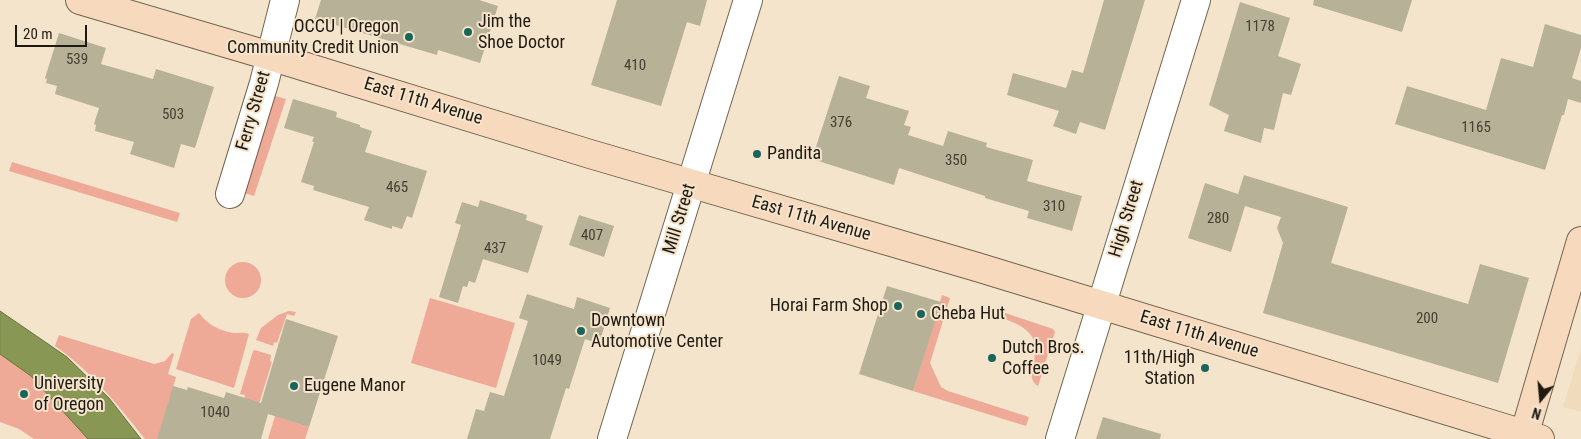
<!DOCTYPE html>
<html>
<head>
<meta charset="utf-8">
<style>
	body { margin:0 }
	#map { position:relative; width:1581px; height:439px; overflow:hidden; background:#f5e4cc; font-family:"Roboto Condensed",sans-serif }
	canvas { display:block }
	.north { position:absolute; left:1516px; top:374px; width:50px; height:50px; -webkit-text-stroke:4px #f5e4cc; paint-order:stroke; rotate:197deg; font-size:14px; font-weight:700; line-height:20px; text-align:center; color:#1f1a11 }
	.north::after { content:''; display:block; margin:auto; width:18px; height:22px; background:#1f1a11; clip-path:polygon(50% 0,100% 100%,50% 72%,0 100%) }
	.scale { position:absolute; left:15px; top:25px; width:72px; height:22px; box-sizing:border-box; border:2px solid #1f1a11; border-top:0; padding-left:6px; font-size:15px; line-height:18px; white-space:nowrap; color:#1f1a11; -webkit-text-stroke:4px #f5e4cc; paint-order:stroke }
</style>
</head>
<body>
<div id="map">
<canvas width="1581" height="439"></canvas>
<div class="north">N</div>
<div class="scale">20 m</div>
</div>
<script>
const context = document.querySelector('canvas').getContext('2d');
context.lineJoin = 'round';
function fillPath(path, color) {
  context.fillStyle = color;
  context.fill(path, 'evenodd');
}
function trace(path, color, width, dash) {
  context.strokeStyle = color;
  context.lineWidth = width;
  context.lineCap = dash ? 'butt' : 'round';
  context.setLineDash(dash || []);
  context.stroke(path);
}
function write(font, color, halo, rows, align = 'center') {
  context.font = font + ' "Roboto Condensed",sans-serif';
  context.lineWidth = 4;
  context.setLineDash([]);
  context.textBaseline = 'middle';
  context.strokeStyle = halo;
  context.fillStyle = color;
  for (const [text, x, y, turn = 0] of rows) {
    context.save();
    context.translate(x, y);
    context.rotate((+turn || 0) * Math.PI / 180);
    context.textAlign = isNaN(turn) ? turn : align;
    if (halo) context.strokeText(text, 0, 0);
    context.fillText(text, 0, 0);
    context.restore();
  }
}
fillPath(new Path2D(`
	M1581,348V412L1563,407Z`), '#f0dbbc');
fillPath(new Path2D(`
	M275,96L286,99L254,196L244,193Z
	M12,162L180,213L177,222L9,171Z
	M225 280a18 18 0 1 1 36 0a18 18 0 1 1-36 0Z
	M942,295L950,298L930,363L941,387L948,391L1029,417L1026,426L913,391Z
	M430,298L515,323L496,388L411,363Z
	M289,311L296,312L294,316L287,314L277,343L274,342L273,346L256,340L261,328L278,315Z
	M1002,312L1053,329L1055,332L1038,386C1016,372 1065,337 1001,318Z
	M199,313C207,324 220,331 233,333C239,333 244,332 249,334L234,388L176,369L191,319Z
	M59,335L154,364L165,361L172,353L174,354L168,374L176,377L158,437L163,439H145C118,405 91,371 55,346Z
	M255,350L271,355L270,361L272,362L259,404L244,399L245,395L240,394L253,351Z
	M0,354L31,376L88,439H34L19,429L0,422Z
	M275,416L309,427L305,439H268Z`), '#eea997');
const water = new Path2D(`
	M0,311L67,357L109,398L141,439H88L31,376L0,354Z`);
fillPath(water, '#889754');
trace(water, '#687240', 1);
fillPath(new Path2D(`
	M321,0H479L498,6L480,63L438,50L437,55L315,19Z
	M617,0H707L700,26L687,22L661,106L591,85Z
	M1104,0H1145L1105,130L1080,122L1076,134L1053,126L1059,111L1007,95L1013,73L1066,88L1072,70L1083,73Z
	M1314,0H1412L1402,32L1313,5Z
	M1240,2L1290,18L1278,56L1301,64L1291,95L1283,93L1274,130L1264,128L1261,143L1224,131L1229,115L1209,105Z
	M1545,24L1581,35V48L1572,78L1581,81V103L1568,99L1564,115H1562L1545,170L1395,124L1407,86L1486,110L1501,58L1533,67Z
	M59,33L106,48L101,64L153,79L156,69L214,87L195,148L181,144L174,168L130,154L134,142L95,131L96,125L94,124L99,108L55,94L57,86L46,83L47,79L45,78Z
	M839,76L870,86L866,98L909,111L904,125L911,127L908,135L943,146L948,131L987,143L986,147L1033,160L1027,181L1082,196L1072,231L1027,218L1029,211L985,198V196L899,168L894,185L812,159Z
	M293,99L337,112L336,117L360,125V127L372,131L365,152L427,171L412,218L407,216L402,229L392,226V229L364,220L369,207L313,190L314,186L301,182L314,142L312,141L314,137L284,128Z
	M1244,175L1348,207L1331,263L1468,304L1480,264L1529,278L1498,383L1263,313L1283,243L1277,228L1281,217L1245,206L1231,252L1188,238L1205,183L1238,194Z
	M480,200L527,215L526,220L543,226L528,273L483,259L475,283L469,281L467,287L463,286L458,303L439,297L461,225L455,223L462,202L478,207Z
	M579,215L614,226L604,257L569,245Z
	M887,286L941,302L913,391L859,374Z
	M527,294L574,309L577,297L610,308L599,344L585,339L569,389L566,388L550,439H467L476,409L484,411L490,392L504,396L528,321L519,318Z
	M286,319L338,336L309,427L268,414L261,439H157L173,386L187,390L188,387L224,398L226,392L261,403Z
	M1103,417L1161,434L1160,439H1096Z`), '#b6b197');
const minor = new Path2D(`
	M691,184L748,0
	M230,194L264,83L285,0`);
const tertiary = new Path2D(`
	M612,439L691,184
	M1060,439L1196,0`);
const secondary = new Path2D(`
	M80,0L270,56L590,154L977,267L1540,439
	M1523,439L1581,241`);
trace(minor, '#72644f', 30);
trace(tertiary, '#72644f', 30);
trace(secondary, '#72644f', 30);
trace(minor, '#fff', 28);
trace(tertiary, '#fff', 28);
trace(secondary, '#f7d9be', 28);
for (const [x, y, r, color] of [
	[468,32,5,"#19645b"],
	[409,37,5,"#19645b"],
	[757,154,5,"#19645b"],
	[898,306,5,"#19645b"],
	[921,314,5,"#19645b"],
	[581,331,5,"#19645b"],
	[992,358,5,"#19645b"],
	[1205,368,5,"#19645b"],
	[294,386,5,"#19645b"],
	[24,394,5,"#19645b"]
]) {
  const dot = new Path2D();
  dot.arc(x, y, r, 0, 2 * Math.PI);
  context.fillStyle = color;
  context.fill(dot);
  trace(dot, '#f5e4cc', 2);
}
write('15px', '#454032', null, [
	["1178",1260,27],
	["539",77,60],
	["410",635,66],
	["503",173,115],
	["376",841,123],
	["1165",1476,128],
	["350",956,161],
	["465",397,188],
	["310",1054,207],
	["280",1218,219],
	["407",592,236],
	["437",495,249],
	["200",1427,319],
	["1049",547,361],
	["1040",215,413]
]);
write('18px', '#1f1a11', '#f5e4cc', [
	["Jim the",478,22],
	["Shoe Doctor",478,43],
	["OCCU | Oregon",399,27,"right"],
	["Community Credit Union",399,48,"right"],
	["Pandita",767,154],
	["Horai Farm Shop",888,306,"right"],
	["Cheba Hut",931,314],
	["Downtown",591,321],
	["Automotive Center",591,342],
	["Dutch Bros.",1002,348],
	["Coffee",1002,369],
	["11th/High",1195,358,"right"],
	["Station",1195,379,"right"],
	["University",34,384],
	["of Oregon",34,405],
	["Eugene Manor",304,386]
], 'left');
write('18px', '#1f1a11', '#f5e4cc', [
	["East 11th Avenue",423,102,17],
	["Ferry Street",254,111,-74],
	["Mill Street",680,219,-73],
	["East 11th Avenue",811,219,16],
	["High Street",1127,219,-73],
	["East 11th Avenue",1199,335,17]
]);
</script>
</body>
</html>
